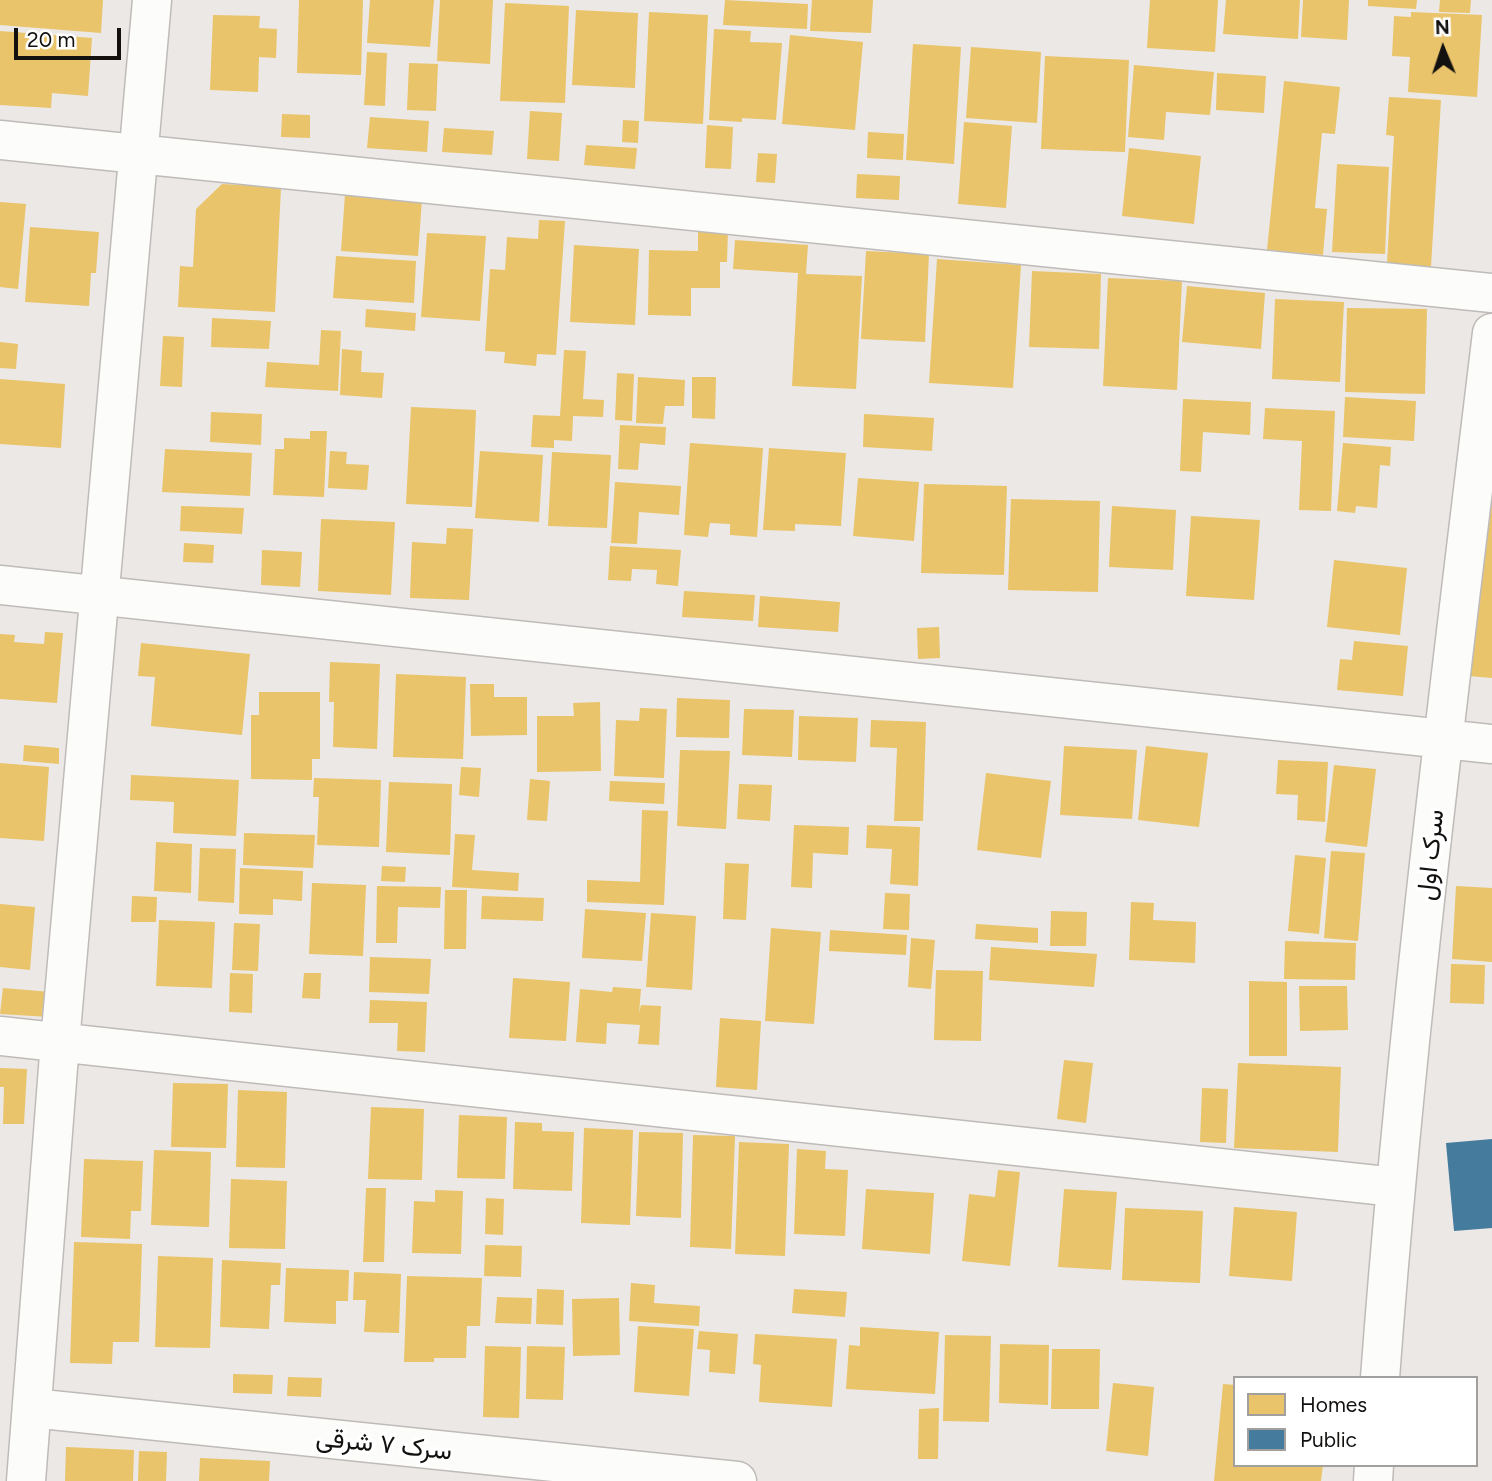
<!DOCTYPE html>
<html>
<head>
<meta charset="utf-8">
<style>
	body { margin:0 }
	#map { position:relative; width:1492px; height:1481px; overflow:hidden; background:#ece8e5; font-family:Figtree,sans-serif }
	canvas { display:block }
	.legend { position:absolute; left:1233px; top:1376px; width:245px; height:91px; box-sizing:border-box; background:#fff; border:2px solid #a1a09f; margin:0; padding:9px 12px; list-style:none; font-size:21px; color:#13110f }
	.legend li { display:flex; align-items:center; gap:14px; height:35px }
	.legend b { width:35px; border:2px solid #a1a09f }
	.north { position:absolute; left:1408px; top:14px; width:70px; height:70px; -webkit-text-stroke:5px #fff; paint-order:stroke; rotate:358deg; font-size:19px; font-weight:700; line-height:28px; text-align:center; color:#13110f }
	.north::after { content:''; display:block; margin:auto; width:24px; height:32px; background:#13110f; clip-path:polygon(50% 0,100% 100%,50% 72%,0 100%) }
	.scale { position:absolute; left:14px; top:28px; width:107px; height:32px; box-sizing:border-box; border:4px solid #13110f; border-top:0; padding-left:9px; font-size:21px; line-height:24px; white-space:nowrap; color:#13110f; -webkit-text-stroke:5px #fff; paint-order:stroke }
</style>
</head>
<body>
<div id="map">
<canvas width="1492" height="1481"></canvas>
<ul class="legend">
<li><b style="height:19px;background:#e9c46a"></b>Homes</li>
<li><b style="height:19px;background:#457b9d"></b>Public</li>
</ul>
<div class="north">N</div>
<div class="scale">20 m</div>
</div>
<script>
const context = document.querySelector('canvas').getContext('2d');
context.lineJoin = 'round';
function fillPath(path, color) {
  context.fillStyle = color;
  context.fill(path, 'evenodd');
}
function trace(path, color, width, dash) {
  context.strokeStyle = color;
  context.lineWidth = width;
  context.lineCap = dash ? 'butt' : 'round';
  context.setLineDash(dash || []);
  context.stroke(path);
}
function write(font, color, halo, rows, align = 'center') {
  context.font = font + ' Figtree,Vazirmatn,sans-serif';
  context.lineWidth = 7;
  context.setLineDash([]);
  context.textBaseline = 'middle';
  context.strokeStyle = halo;
  context.fillStyle = color;
  for (const [text, x, y, turn = 0] of rows) {
    context.save();
    context.translate(x, y);
    context.rotate((+turn || 0) * Math.PI / 180);
    context.textAlign = isNaN(turn) ? turn : align;
    if (halo) context.strokeText(text, 0, 0);
    context.fillText(text, 0, 0);
    context.restore();
  }
}
fillPath(new Path2D(`
	M0,0H103L101,33L0,25Z
	M299,0H363L361,75L297,73Z
	M370,0H434L430,47L367,43Z
	M440,0H493L490,64L437,61Z
	M725,0L808,4L807,29L723,25Z
	M812,0H873L871,33L810,31Z
	M1150,0H1218L1215,52L1147,48Z
	M1226,0H1300L1298,39L1223,34Z
	M1303,0H1349L1347,40L1301,37Z
	M1368,0H1417L1416,9L1368,6Z
	M1440,0H1471L1470,13L1439,12Z
	M505,3L569,6L565,103L500,101Z
	M576,10L638,13L635,88L572,85Z
	M649,12L708,15L703,124L644,121Z
	M1411,12L1482,15L1477,97L1408,92L1410,57L1392,56L1394,16L1411,17Z
	M213,15L260,16L259,28L277,29L276,58L259,57L258,92L210,90Z
	M714,29L751,31L750,42L782,43L776,120L742,118V122L709,120Z
	M0,31L92,38L88,96L52,93L51,108L0,105Z
	M790,35L863,42L855,130L782,124Z
	M913,44L961,47L954,164L906,160Z
	M971,47L1041,52L1037,123L966,118Z
	M367,52L387,53L385,106L364,105Z
	M1045,56L1129,60L1125,152L1041,149Z
	M409,63L438,64L436,111L407,110Z
	M1134,65L1214,72L1210,115L1166,112L1164,140L1128,137Z
	M1217,73L1266,76L1264,113L1216,110Z
	M1284,81L1340,87L1335,134L1322,133L1315,208L1327,209L1323,255L1267,250Z
	M1389,97L1441,100L1431,267L1387,264L1394,136L1386,135Z
	M530,111L562,113L559,161L527,159Z
	M282,114L310,115V138L281,137Z
	M370,117L429,121L427,152L367,148Z
	M623,120L639,121L638,143L622,142Z
	M964,122L1012,126L1006,208L958,204Z
	M707,125L733,127L731,169L705,168Z
	M444,128L494,131L492,155L442,152Z
	M868,132L904,134L903,160L867,158Z
	M586,145L637,148L635,169L584,165Z
	M1129,148L1201,156L1194,224L1122,216Z
	M758,153L777,154L775,183L756,182Z
	M1337,164L1389,167L1385,254L1332,252Z
	M857,174L900,176L899,200L856,198Z
	M222,184L281,187L275,312L178,307L180,266L193,267L196,209Z
	M345,194L422,199L418,256L341,251Z
	M0,202L26,204L18,289L0,287Z
	M539,220L565,221L556,355L537,354L536,366L504,363L505,352L485,351L490,269L505,270L507,237L538,239Z
	M30,227L99,232L96,273H91L89,306L25,302Z
	M698,230H728L727,262H720V288H691V316L648,315L649,250L698,251Z
	M427,233L486,236L480,321L421,317Z
	M735,240L808,245L806,274L862,276L856,389L792,386L798,273L733,269Z
	M574,245L639,249L635,325L570,322Z
	M866,251L929,254L925,342L861,339Z
	M336,256L416,261L414,303L333,298Z
	M937,259L1021,265L1013,388L929,383Z
	M1032,271L1101,274L1099,349L1029,347Z
	M1108,278L1182,281L1177,390L1103,386Z
	M1187,286L1265,293L1261,349L1182,342Z
	M1275,299L1344,302L1340,382L1272,379Z
	M1347,308L1427,309L1425,394L1345,392Z
	M366,309L416,313L415,331L365,327Z
	M212,318L271,321L269,349L211,347Z
	M321,330L341,331L338,391L265,387L267,362L319,365Z
	M163,336L184,337L182,387L160,386Z
	M0,342L18,344L16,369L0,368Z
	M342,349L362,351L361,372L384,373L382,398L340,395Z
	M564,350L586,351L583,399L604,400L603,417L573,416L572,441L554,440V448L531,447L533,415L560,416Z
	M617,373L634,374L632,421L615,420Z
	M638,377L685,380L684,406H665L663,424L636,423Z
	M692,377H716L715,419L692,418Z
	M0,379L65,384L61,448L0,444Z
	M1345,397L1416,401L1414,441L1343,437Z
	M1183,399L1251,402L1250,435L1203,432L1201,472L1180,471Z
	M411,407L476,410L472,507L406,504Z
	M1265,408L1335,411L1331,511L1299,510L1302,441L1263,439Z
	M211,412L262,414L261,445L210,442Z
	M864,414L934,418L932,451L863,447Z
	M620,425L666,427L665,445L640,443L638,470L618,469Z
	M310,431H327L324,497L273,495L275,449H284V438L310,439Z
	M690,443L763,448L757,537L730,535V524L710,523L708,537L684,535Z
	M1343,443L1391,447L1390,466L1380,465L1377,508L1356,506L1355,513L1337,511Z
	M769,448L846,453L841,526L795,524V531L763,530Z
	M165,449L252,453L250,496L162,492Z
	M330,451L347,452L346,464L369,465L367,490L328,488Z
	M480,451L543,455L539,522L475,518Z
	M552,452L611,455L607,528L548,526Z
	M1492,467V678L1469,676Z
	M858,478L919,482L914,541L853,536Z
	M615,482L681,486L679,515L639,512L637,544L611,543Z
	M924,484L1007,486L1004,575L921,573Z
	M1011,499L1100,501L1098,592L1008,590Z
	M181,506L244,508L242,534L180,531Z
	M1112,506L1176,510L1173,570L1109,567Z
	M1191,516L1260,520L1254,600L1186,596Z
	M321,519L395,522L391,595L318,591Z
	M447,528L473,529L469,600L410,598L412,542L446,544Z
	M184,543L214,545L213,563L183,562Z
	M610,546L681,550L678,586L656,584L657,570L632,569L631,581L608,580Z
	M262,550L302,552L300,587L261,585Z
	M1334,560L1407,568L1400,635L1327,627Z
	M684,591L755,595L753,621L682,617Z
	M760,596L840,602L838,632L758,627Z
	M939,627L940,658L918,659L917,628Z
	M45,632L63,633L57,703L0,699V634L15,635L14,642L44,644Z
	M1354,641L1408,646L1403,696L1337,690L1340,659L1352,660Z
	M141,643L250,654L242,735L151,726L155,677L138,676Z
	M330,662L380,664L377,749L333,747L334,702H329Z
	M396,674L466,677L463,759L393,757Z
	M470,684H494V697H527V735L471,736Z
	M259,692H320V759H312V780L251,779V715H259Z
	M677,698L730,700L729,738L676,737Z
	M600,702L601,771L537,772V716H574L573,703Z
	M640,708L667,709L664,778L614,776L616,720L639,721Z
	M744,709L794,710L792,757L742,755Z
	M799,716L858,718L856,762L798,760Z
	M871,720L926,722L923,821H894L897,748L870,747Z
	M24,745L59,748V764L23,761Z
	M1064,746L1137,750L1132,819L1060,815Z
	M1146,746L1208,753L1199,827L1138,820Z
	M680,750L730,751L726,829L677,826Z
	M1278,760L1328,762L1325,822L1297,820L1298,795L1276,794Z
	M0,763L49,767L44,841L0,838Z
	M1334,765L1376,769L1367,847L1325,842Z
	M461,767L481,768L479,797L459,795Z
	M986,773L1051,781L1041,858L977,850Z
	M131,775L239,780L236,836L173,833L174,802L130,800Z
	M314,778L381,780L379,847L317,845L319,797H313Z
	M530,779L550,781L547,821L527,820Z
	M610,781L665,783L664,804L609,801Z
	M389,782L452,784L450,855L386,852Z
	M739,784L772,785L770,821L737,819Z
	M642,810L668,811L664,905L587,902V880L640,882Z
	M794,825L849,827L848,855L813,853L812,888L791,887Z
	M867,825L920,827L918,886L890,884L892,849L866,848Z
	M244,833L315,835L313,868L243,865Z
	M455,834L475,835L472,870L519,873L518,891L452,887Z
	M156,842L192,844L191,893L154,891Z
	M200,848L236,849L234,903L198,901Z
	M1331,851L1365,853L1358,941L1324,938Z
	M1295,855L1326,858L1319,934L1288,931Z
	M725,863L749,864L746,920L723,919Z
	M382,866L406,867L405,882L381,881Z
	M240,868L303,871L302,901L273,899V915L239,914Z
	M312,883L366,885L363,956L309,954Z
	M377,886L441,887L440,908L398,907L397,943H376Z
	M1456,886L1492,888V962L1452,959Z
	M445,890H467L466,949H444Z
	M885,893L910,894L909,930L883,929Z
	M132,896L157,897L156,922H131Z
	M482,896L544,898L543,921L481,919Z
	M1131,902L1154,903L1153,920L1196,922L1195,963L1129,960Z
	M0,904L35,907L30,970L0,967Z
	M585,909L646,913L642,961L582,958Z
	M1051,911L1087,912L1086,946H1050Z
	M651,913L696,916L692,990L646,987Z
	M159,920L215,922L212,988L156,986Z
	M234,923L260,924L258,971L232,970Z
	M976,924L1038,928V943L975,939Z
	M771,928L821,932L814,1024L765,1021Z
	M830,930L907,935L906,955L829,951Z
	M911,938L935,940L931,989L908,987Z
	M1285,941L1356,943L1355,980L1284,979Z
	M991,947L1097,954L1094,987L989,980Z
	M370,957L431,959L429,994L369,992Z
	M1451,964L1485,965L1484,1004L1450,1003Z
	M936,970L983,971L981,1041L934,1040Z
	M230,973L253,974L252,1013L229,1012Z
	M304,973H321L320,999L302,998Z
	M513,978L570,982L566,1041L509,1038Z
	M1249,981L1287,982V1056H1249Z
	M1299,986H1347L1348,1030L1300,1031Z
	M613,987L641,989L639,1013L641,1005L661,1006L659,1045L638,1044L640,1025L607,1023L606,1044L576,1042L580,989L612,992Z
	M3,988L51,992L49,1017L0,1014Z
	M370,1000L427,1002L425,1052L397,1051L398,1023H369Z
	M720,1018L761,1021L757,1090L716,1087Z
	M1064,1060L1093,1063L1086,1123L1057,1119Z
	M1238,1063L1341,1067L1338,1152L1234,1148Z
	M0,1068L27,1069L24,1124H3L4,1087H0Z
	M173,1083L228,1084L226,1148L171,1147Z
	M1202,1088L1228,1089L1226,1143L1200,1142Z
	M238,1090L287,1092L285,1168L236,1167Z
	M371,1107L424,1109L422,1180L368,1179Z
	M459,1115L507,1117L505,1179L457,1178Z
	M515,1122L542,1123V1131L574,1132L572,1191L513,1189Z
	M584,1128L633,1130L630,1225L581,1223Z
	M639,1132L683,1133L681,1218L636,1216Z
	M693,1135L735,1136L731,1249L690,1247Z
	M739,1142L789,1144L785,1256L735,1254Z
	M797,1149L826,1151L825,1169L848,1170L845,1236L794,1234Z
	M154,1150L211,1152L209,1227L151,1225Z
	M84,1159L143,1161L141,1211H131L130,1239L81,1237Z
	M998,1170L1020,1172L1010,1266L962,1261L969,1194L995,1197Z
	M231,1179L287,1181L285,1249L229,1248Z
	M366,1188H386L384,1262H363Z
	M866,1189L934,1193L930,1254L862,1249Z
	M1064,1189L1117,1192L1111,1270L1058,1267Z
	M435,1190L463,1191L461,1254L412,1253L414,1201L435,1202Z
	M486,1198L504,1199L503,1235L485,1234Z
	M1234,1207L1297,1212L1292,1281L1229,1276Z
	M1125,1208L1203,1211L1200,1283L1122,1280Z
	M74,1242L142,1244L139,1342H113L112,1364L70,1363Z
	M485,1245L522,1246L521,1277L484,1276Z
	M158,1256L213,1258L210,1348L155,1347Z
	M222,1260L281,1263L280,1285H271L269,1329L220,1327Z
	M286,1268L349,1270L348,1301H336V1324L284,1322Z
	M354,1272L401,1274L399,1333L364,1332L366,1300H353Z
	M407,1276L482,1278L480,1326H467L466,1358H434V1362H404Z
	M631,1283L655,1285L654,1303L700,1306L699,1326L629,1321Z
	M537,1289L564,1290L563,1325L536,1324Z
	M794,1289L847,1292L845,1317L792,1313Z
	M497,1297L532,1298L531,1324L495,1323Z
	M619,1298L620,1355L573,1356L572,1299Z
	M638,1326L694,1329L689,1396L634,1392Z
	M860,1327L939,1332L935,1394L846,1389L849,1345L860,1346Z
	M699,1331L738,1334L735,1374L709,1372L710,1350L697,1349Z
	M755,1334L837,1339L832,1407L759,1402L761,1365L753,1364Z
	M945,1335L991,1336L989,1422L943,1421Z
	M1000,1344L1049,1345L1048,1405L999,1403Z
	M485,1346L521,1347L519,1418L483,1417Z
	M527,1346L565,1347L563,1400L526,1399Z
	M1052,1349H1100L1099,1409H1051Z
	M233,1374L273,1375L272,1394L233,1393Z
	M288,1377L322,1378L321,1397L287,1396Z
	M1113,1383L1154,1387L1148,1456L1106,1451Z
	M1223,1384L1235,1385V1465H1323L1321,1481H1214Z
	M939,1408L938,1459H918L919,1409Z
	M66,1447L134,1450L133,1481H65Z
	M139,1451L167,1452L166,1481H138Z
	M200,1458L270,1461L269,1481H199Z`), '#e9c46a');
fillPath(new Path2D(`
	M1492,1139V1228L1454,1231L1446,1143Z`), '#457b9d');
const minor = new Path2D(`
	M0,140L1492,293
	M0,585L1492,744
	M0,1036L1395,1187
	M1380,1378C1406,1029 1450,681 1492,333
	M32,1408L737,1481
	M26,1481L60,1042L152,0
	M1373,1481L1374,1465`);
trace(minor, '#bebbb9', 41);
trace(minor, '#fcfcfb', 38);
write('26px', '#13110f', '#fff', [
	["سرک‌ اول",1431,855,-84],
	["سرک ۷ شرقی",384,1445,6]
]);
</script>
</body>
</html>
